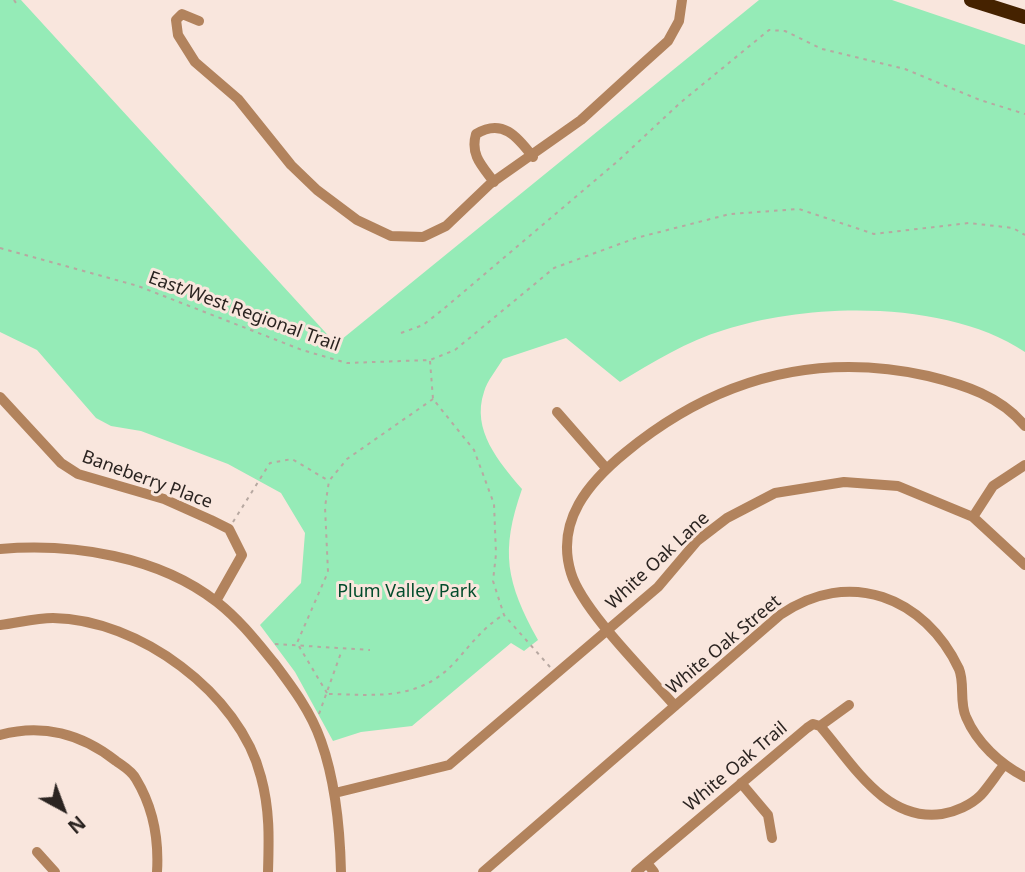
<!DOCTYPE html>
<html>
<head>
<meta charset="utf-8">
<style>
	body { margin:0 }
	#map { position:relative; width:1025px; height:872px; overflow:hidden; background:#f9e6dd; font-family:"Noto Sans",sans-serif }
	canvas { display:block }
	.north { position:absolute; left:28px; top:774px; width:70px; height:70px; -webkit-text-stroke:5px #f9e6dd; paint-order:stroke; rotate:139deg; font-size:19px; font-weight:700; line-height:28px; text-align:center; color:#2b2421 }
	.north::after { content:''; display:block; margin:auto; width:24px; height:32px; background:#2b2421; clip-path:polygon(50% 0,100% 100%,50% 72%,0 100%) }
</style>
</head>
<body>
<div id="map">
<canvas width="1025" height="872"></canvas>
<div class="north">N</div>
</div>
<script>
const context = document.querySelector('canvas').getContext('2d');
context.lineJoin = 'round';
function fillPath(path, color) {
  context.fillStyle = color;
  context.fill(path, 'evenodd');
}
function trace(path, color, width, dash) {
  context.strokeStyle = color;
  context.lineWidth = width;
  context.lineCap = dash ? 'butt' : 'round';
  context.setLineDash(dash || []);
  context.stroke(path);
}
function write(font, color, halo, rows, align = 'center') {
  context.font = font + ' "Noto Sans",sans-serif';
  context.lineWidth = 6;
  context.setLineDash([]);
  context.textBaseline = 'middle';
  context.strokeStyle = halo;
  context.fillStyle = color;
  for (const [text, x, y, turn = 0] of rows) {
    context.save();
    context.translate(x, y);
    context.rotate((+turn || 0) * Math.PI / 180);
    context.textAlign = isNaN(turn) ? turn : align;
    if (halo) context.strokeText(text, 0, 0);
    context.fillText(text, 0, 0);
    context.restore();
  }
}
fillPath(new Path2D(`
	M0,0H21L336,344L759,0H892L1025,45V352C947,300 811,302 724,330C687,341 653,362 620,382L566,338L503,359C497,369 487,381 484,392C471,430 499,462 522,489C500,552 506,582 538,640L524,651L511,643L412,726L361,732L333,741L295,672L260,625L301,583L305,533L281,493L228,464L141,431L111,426L96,418L37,350L0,332Z`), '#95ebb7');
trace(new Path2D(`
	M14,0L16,3
	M0,248L138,286L302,350L347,363L430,360L455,350L554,268L636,238L730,214L799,209L874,234L969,223L1013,228L1025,235
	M401,333L423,325L441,311L619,160L680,103L769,30L785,31L822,49L905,69L980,100L1025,114
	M430,361L433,399L474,450L494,504L496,554L493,581L504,615L550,667
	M233,522L270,463L292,459L329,481
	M275,644L370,650
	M327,693L297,643L328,572L325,507L329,481L347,459L433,399
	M329,694C378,695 420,701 456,661C472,643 483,628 503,615
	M319,714L342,650`), '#b7a8a1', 2, [3.5, 5]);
trace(new Path2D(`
	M199,21L182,14L176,20L178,35L195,62L238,99L291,165L317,190L357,220L391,236L423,237L446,226L490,184L581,120L638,68L668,41L679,21L682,0
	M494,182C482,166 470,155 476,134C502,118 517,136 533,157
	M0,397L61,463L78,474L164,499L211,520L229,529L242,555L216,601
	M557,412L606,468
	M973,517L993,486L1025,465
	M0,549C73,543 158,556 217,602C240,620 257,642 275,664C293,688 311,712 321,741C336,783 340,828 341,872
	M0,625C17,623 36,618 53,618C138,619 240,693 261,777C270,810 269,839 268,872
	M675,706C647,674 582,610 571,573C555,521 589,482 626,452C715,379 815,351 928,376C965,385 1000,396 1025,426
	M820,726C853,764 885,822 942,814C955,812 971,805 981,795C989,786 996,775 1004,765
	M0,735C42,723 82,734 116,761C123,766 132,771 136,779C153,807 159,839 157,872
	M741,783L768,815L772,838
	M335,793L449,765L658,587L697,541L727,518L775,493L844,482L898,486L973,517L1025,565
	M37,852L55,872
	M647,863L654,872
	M483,872L780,615C849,567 925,597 959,669C965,683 959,702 966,717C977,743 1000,764 1025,777
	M636,872L807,728L813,724L820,726L849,705`), '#b2835d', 10);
trace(new Path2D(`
	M971,0L1025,17`), '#452200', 14);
write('18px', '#2b2421', '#f9e6dd', [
	["East/West Regional Trail",244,312,20],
	["Baneberry Place",147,480,20],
	["White Oak Lane",658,561,-43],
	["White Oak Street",724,645,-40],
	["White Oak Trail",736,767,-40]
]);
write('18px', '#034c2c', '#f9e6dd', [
	["Plum Valley Park",407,592]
]);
</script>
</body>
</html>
